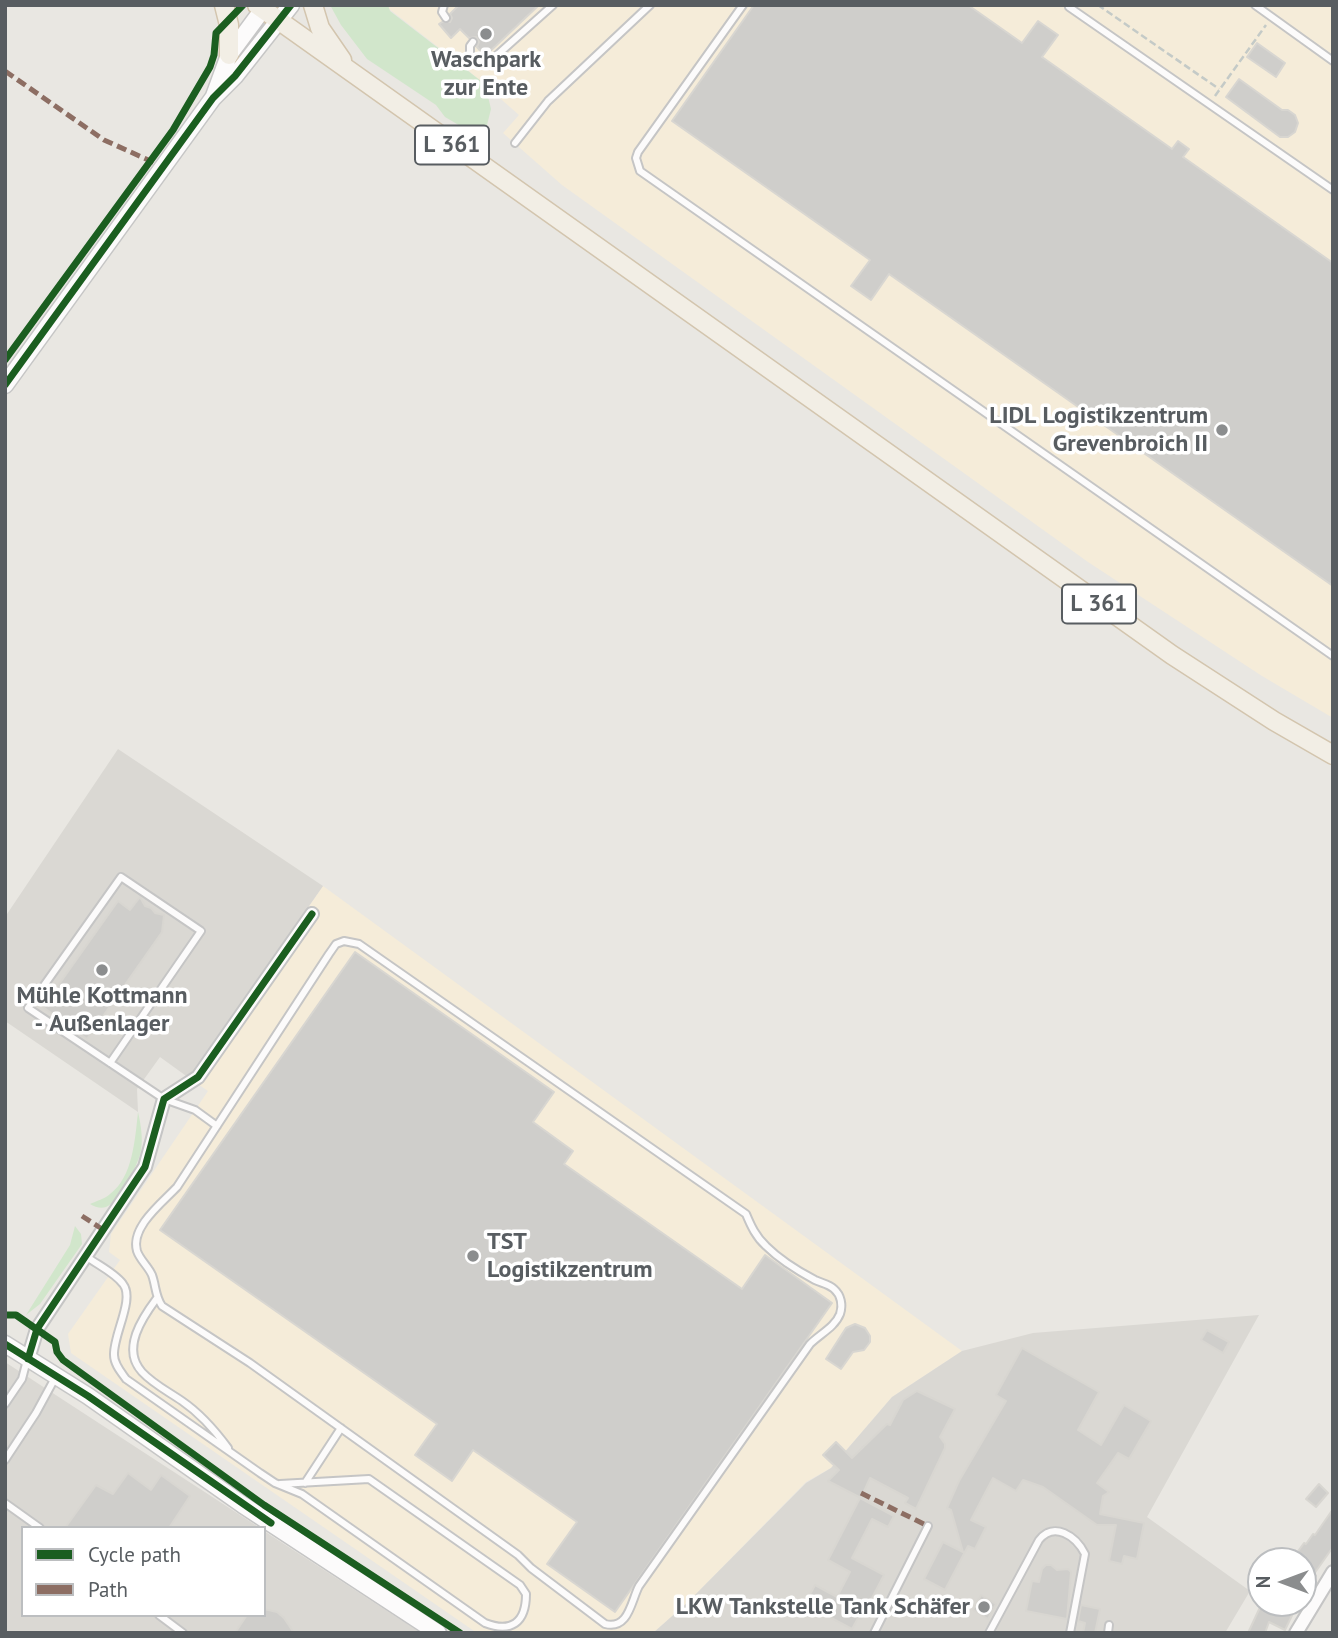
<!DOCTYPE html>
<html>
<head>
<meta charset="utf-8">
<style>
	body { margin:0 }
	#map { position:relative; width:1338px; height:1638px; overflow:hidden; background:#e9e7e2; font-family:"PT Sans",sans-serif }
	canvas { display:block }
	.frame { position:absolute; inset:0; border:7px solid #585d61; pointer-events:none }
	.legend { position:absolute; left:21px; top:1526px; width:245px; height:91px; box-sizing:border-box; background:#fff; border:2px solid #bcbec0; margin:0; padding:9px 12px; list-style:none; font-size:21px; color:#585d61 }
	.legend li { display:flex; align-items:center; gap:14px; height:35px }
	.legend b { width:35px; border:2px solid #bcbec0 }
	.north { position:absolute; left:1247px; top:1547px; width:70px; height:70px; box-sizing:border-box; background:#fff; border:2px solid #bcbec0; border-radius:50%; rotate:270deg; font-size:19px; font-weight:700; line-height:28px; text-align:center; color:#585d61 }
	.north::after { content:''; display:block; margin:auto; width:24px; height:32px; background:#8b8d8e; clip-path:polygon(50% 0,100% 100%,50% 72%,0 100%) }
</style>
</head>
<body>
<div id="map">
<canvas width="1338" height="1638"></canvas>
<div class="frame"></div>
<ul class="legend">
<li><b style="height:9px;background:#1b5e20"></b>Cycle path</li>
<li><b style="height:9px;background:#8d6e63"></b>Path</li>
</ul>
<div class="north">N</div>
</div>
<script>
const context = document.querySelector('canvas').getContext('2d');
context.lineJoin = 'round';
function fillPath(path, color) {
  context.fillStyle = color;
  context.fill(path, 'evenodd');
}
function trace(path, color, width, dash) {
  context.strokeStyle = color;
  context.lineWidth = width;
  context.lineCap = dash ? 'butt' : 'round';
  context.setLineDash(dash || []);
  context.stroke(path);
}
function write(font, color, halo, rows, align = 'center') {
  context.font = font + ' "PT Sans",sans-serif';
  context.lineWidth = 7;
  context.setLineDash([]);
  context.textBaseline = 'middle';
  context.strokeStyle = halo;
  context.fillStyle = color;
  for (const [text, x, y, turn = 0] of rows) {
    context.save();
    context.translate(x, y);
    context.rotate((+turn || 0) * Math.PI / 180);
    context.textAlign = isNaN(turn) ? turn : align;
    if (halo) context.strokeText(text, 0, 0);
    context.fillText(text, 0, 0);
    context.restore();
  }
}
fillPath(new Path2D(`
	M384,5H1333V718L1262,676L1088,562L562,185L503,133L519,115L469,71Z
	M323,886L962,1351L892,1397L831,1468L806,1482L688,1602L653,1633H477L71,1353L68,1334L120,1260L109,1252L111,1234L208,1091L189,1078Z`), '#f5ecd9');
fillPath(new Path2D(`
	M118,749L323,886L189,1078L160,1057L137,1089L138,1112L5,1021V917Z
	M1259,1315L1147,1517L1250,1591L1225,1633H653L688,1602L806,1483L831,1468L892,1397L962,1351L1033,1333Z
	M5,1362L260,1528H23V1615H264V1531L421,1633H5Z`), '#dad8d3');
fillPath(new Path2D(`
	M330,5H388L390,11L485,84L491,109L487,125L477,133L469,131L445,117L436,105L367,59L341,25Z
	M138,1112C141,1125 143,1138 141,1151C138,1165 119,1202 106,1207C101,1209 95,1207 90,1204C96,1201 105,1199 110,1194C133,1177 135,1139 138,1112Z
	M75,1226L81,1234L82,1244L40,1304L26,1315L70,1245Z`), '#d1e6cb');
const building = new Path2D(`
	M459,5H539L485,56L477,47L479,42L476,37L469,38L460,29L451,38L439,24L442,22H450L452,18L450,14Z
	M754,5H968L1022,43L1038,21L1058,35L1042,57L1172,149L1178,141L1189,149L1183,157L1333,263V586L889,274L871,300L851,286L870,260L672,121Z
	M1257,43L1285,63L1276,77L1247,57Z
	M1239,79L1282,110H1288L1295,115L1298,123L1295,132L1288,137H1280L1226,97Z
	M140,897L145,906L151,908L155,913L164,915L162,932L87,1039L43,1007L118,901L130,910Z
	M355,952L554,1092L533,1122L573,1151L564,1164L742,1289L765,1255L832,1303L615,1612L547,1564L577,1522L473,1450L452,1481L415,1455L437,1424L160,1230Z
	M855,1324L865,1328L870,1336V1342L864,1350L853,1352L841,1369L826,1359L846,1328Z
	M1207,1330L1229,1342L1223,1353L1201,1340Z
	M1022,1348L1099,1392L1078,1430L1101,1445L1124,1405L1151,1421L1129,1459L1118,1453L1097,1483L1109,1492L1103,1496L1100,1514L1144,1523L1137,1559L1124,1556L1122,1564L1109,1561L1116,1525H1097L1043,1487L1023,1480L1016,1491L993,1478L971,1520L986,1527L975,1549L968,1546L945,1590L924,1579L943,1542L963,1552L951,1510L947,1508L959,1481L1006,1401L996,1395Z
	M917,1391L955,1409L940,1437L945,1444V1448L916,1509L905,1503L908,1498L870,1478L861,1498L828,1481L839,1470L823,1455L836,1442L852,1458L887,1424L890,1425L903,1400Z
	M128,1473L151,1490L161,1475L190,1496L169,1528H65L96,1485L113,1494Z
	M1319,1484L1328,1493L1316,1507L1306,1499Z
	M860,1498L894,1516L888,1527L872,1519L852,1558L884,1575L861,1619L858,1618L852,1629L805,1604L815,1585L837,1597L850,1572L828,1560Z
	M1333,1509V1547L1314,1574L1316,1576L1303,1596V1559L1296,1554L1304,1543L1306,1544L1313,1534L1315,1535Z
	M1046,1565H1051L1057,1570L1068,1569L1071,1572L1067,1619L1026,1611L1032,1581L1039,1582L1042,1569Z
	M981,1595L996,1604L988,1619L973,1610Z
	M1262,1603H1298L1285,1630L1269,1622L1265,1633H1248Z
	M1081,1605L1100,1609L1095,1633H1083L1085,1623L1078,1621Z
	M264,1609L277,1612L284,1618L294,1633H235L247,1615H264Z`);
fillPath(building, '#cfcecb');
trace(building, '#d8d6d1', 2);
const lane = new Path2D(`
	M444,5L442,12L446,18
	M743,5L638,152L636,158L640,171L1333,656
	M1255,5L1333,61
	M1069,7L1333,190
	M473,42L470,46V57L475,62L486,65L553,5
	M515,143L548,101L650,5
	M344,941L359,944L746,1214C751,1226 756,1237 766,1246C779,1259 798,1271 815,1280C821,1283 829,1284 834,1289C841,1295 843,1305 840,1314C835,1327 820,1334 810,1344L639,1586C631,1601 629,1630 605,1624L531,1568L518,1555L250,1363L162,1306C155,1296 156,1286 152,1275C148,1266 140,1260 137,1251C130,1227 163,1202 177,1187L329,954L336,944Z
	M110,1063L201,931L121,877L28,1008L164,1099L195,1110L217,1126
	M87,1257C98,1265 115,1273 123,1284C135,1299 113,1335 114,1355C114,1364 121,1372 126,1379L260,1473L275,1483L302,1494L485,1623C511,1633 526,1623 526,1594L520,1585L369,1479L280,1484
	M157,1298C142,1318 121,1349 142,1372C153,1384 169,1392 182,1401C201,1414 214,1429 228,1448
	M5,1404L22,1379L27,1360
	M5,1460L36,1413L55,1378
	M305,1483L341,1428
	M5,1503L40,1528
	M159,1615L183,1633
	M874,1633L928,1526
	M989,1633L1039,1540C1054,1521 1076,1536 1085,1554L1070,1633
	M1108,1633L1109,1625`);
const street = new Path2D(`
	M28,1359L37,1329L145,1167L164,1099L198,1077L312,914
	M1296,1633L1333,1572`);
const secondary = new Path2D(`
	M214,96L229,55L266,5
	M5,385L213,98L235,76L291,5
	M5,1344L88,1396L243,1505L438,1633`);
const primary = new Path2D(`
	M224,5L229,25V55
	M257,5L1172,655L1274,721L1333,755
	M313,5L320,28L342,60`);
trace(lane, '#c5c5c5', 10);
trace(street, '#c5c5c5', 16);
trace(secondary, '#c6c6c6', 19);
trace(primary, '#d3c5ae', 21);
trace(new Path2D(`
	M1098,5L1219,89
	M1215,96L1266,25`), '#c4cac7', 2.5, [7, 3.5]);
trace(lane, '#fcfbfb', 6);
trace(street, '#fcfbfb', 12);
trace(secondary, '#fcfbfb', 16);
trace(primary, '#f2eee5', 18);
trace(new Path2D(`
	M5,71L104,140L155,163
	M82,1216L102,1229
	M861,1493L928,1526`), '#8d6e63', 5, [10, 5]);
trace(new Path2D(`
	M5,360L173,130L210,67L214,55L216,33L243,5
	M5,385L213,98L235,76L291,5
	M5,1315H16L55,1342L57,1352L63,1360L264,1505L460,1633
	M5,1344L88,1396L271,1523
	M28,1359L37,1329L145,1167L164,1099L198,1077L312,914`), '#1b5e20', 7);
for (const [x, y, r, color] of [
	[486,34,7,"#8b8d8e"],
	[1222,430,7,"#8b8d8e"],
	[102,970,7,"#8b8d8e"],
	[473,1256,7,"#8b8d8e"],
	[984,1607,7,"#8b8d8e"]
]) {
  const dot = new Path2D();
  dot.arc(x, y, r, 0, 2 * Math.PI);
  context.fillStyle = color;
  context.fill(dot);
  trace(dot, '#fff', 2.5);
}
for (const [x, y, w] of [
	[452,145,74],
	[1099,604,74]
]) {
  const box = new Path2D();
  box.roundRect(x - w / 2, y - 19.5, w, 39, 5);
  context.fillStyle = '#fff';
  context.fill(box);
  trace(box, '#585d61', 2);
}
write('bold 23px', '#585d61', null, [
	["L 361",452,145],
	["L 361",1099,604]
]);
write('bold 24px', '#585d61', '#fff', [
	["Waschpark",486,60],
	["zur Ente",486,88],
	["LIDL Logistikzentrum",1208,416,"right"],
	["Grevenbroich II",1208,444,"right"],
	["Mühle Kottmann",102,996],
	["- Außenlager",102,1024],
	["TST",487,1242,"left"],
	["Logistikzentrum",487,1270,"left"],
	["LKW Tankstelle Tank Schäfer",970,1607,"right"]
]);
</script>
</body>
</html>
